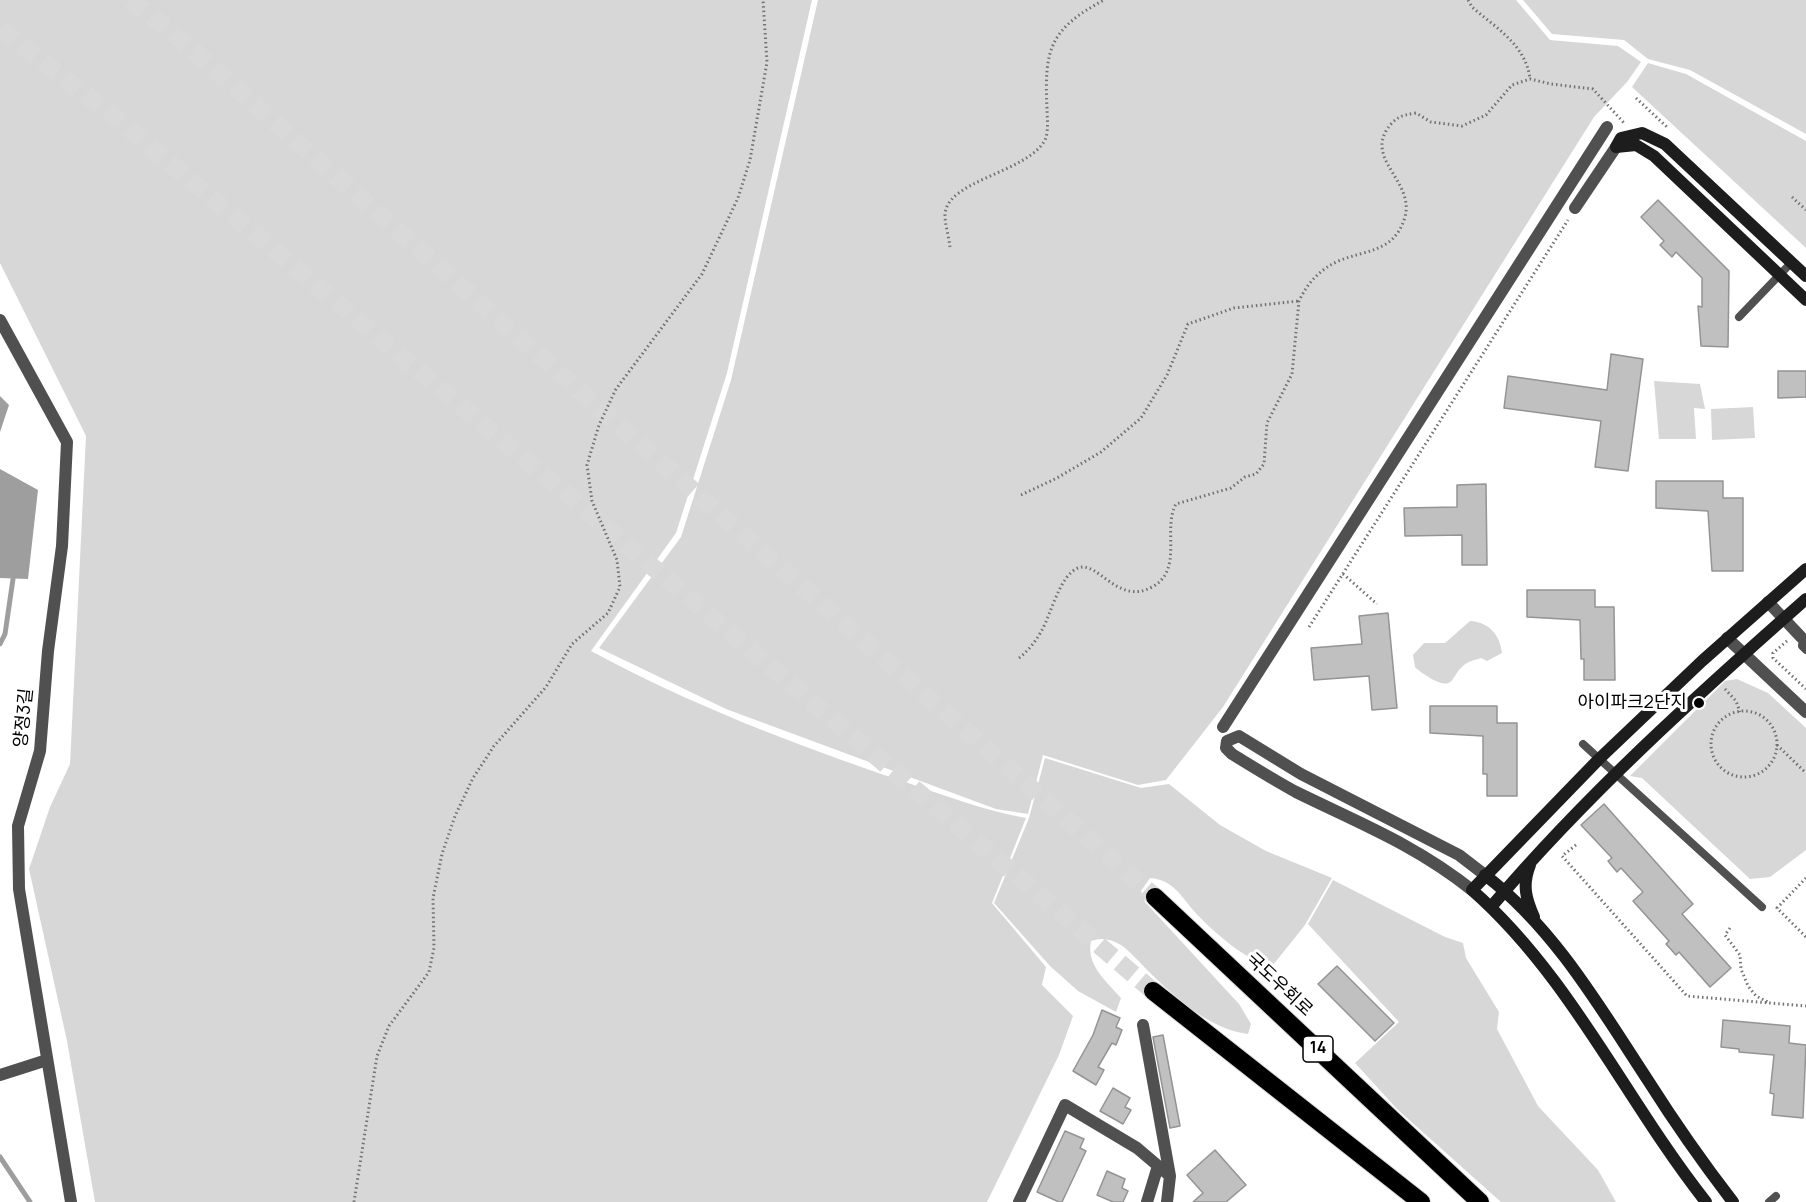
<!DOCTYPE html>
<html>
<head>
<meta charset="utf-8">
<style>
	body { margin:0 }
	canvas { display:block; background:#fff }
</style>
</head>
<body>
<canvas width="1806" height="1202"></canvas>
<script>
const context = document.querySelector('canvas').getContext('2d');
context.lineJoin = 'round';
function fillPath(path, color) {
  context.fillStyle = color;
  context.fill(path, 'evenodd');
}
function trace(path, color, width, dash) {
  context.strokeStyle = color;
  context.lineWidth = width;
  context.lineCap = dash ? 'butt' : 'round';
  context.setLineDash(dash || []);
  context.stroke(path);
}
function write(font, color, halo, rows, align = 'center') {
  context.font = font + ' Manrope,"Noto Sans KR",sans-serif';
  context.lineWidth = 6;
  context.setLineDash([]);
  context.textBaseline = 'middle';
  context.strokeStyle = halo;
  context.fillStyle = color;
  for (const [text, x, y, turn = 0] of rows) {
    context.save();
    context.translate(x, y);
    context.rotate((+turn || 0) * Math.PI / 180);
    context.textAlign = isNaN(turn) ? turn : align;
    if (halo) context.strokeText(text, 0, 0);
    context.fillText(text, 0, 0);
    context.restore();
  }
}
fillPath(new Path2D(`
	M0,0H812L727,373L676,533L591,651C689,704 793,744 899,780C941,794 982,810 1026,818L992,903L1046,967L1042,985L1073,1016L1059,1055L987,1202H95L67,1041L29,869L50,807L70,764L86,436L0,263Z
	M818,0H1516L1550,40L1618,46L1641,62L1627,82L1594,117L1223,707L1166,780L1138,785L1043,755L1028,814L996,809L726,709L599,648L681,537L731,380Z
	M1523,0H1806V134L1690,70L1648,59L1624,40L1552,34Z
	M1648,63L1686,74L1806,141V248L1632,87Z
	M1654,381L1700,384L1705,409L1694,408L1696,439H1659Z
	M1753,407L1755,438L1712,440L1711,409Z
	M1470,621C1489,622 1500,635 1502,653L1487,661L1481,658C1475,660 1468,661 1463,666C1450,677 1455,692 1430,678C1424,674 1420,672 1415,667L1413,655L1424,643H1445Z
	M1737,679L1768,693L1806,728V850L1770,877L1750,879L1642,778L1630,776L1725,681Z
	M1045,758L1141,788L1169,784L1220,825L1266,851L1332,878L1305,925L1273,965C1249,965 1209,928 1193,910C1180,894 1172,880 1150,878L1141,891L1145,902L1239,1004L1251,1024L1248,1034C1209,1029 1176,998 1148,971C1140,963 1131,952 1121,945C1111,939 1102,937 1091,941C1086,965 1106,981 1121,998L1116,1012L1078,991L1050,966L994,903L1029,818Z
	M1333,880L1445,937L1463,943L1466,958L1499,1012L1497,1029L1538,1106L1598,1170L1616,1202H1501L1398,1110L1355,1063L1399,1022L1308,924Z`), '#d7d7d7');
fillPath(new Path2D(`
	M0,396L9,405L0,432Z
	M0,469L38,490L28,579L0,578Z`), '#9e9e9e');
trace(new Path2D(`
	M0,644L5,634L13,579
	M0,1157L30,1202`), '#9e9e9e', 5);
const building = new Path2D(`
	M1658,200L1729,271L1728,347L1701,346L1698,306L1702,307V278L1676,252L1672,257L1660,245L1664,241L1641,217Z
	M1611,354L1643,359L1628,471L1595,467L1601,421L1504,408L1508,376L1607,390Z
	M1778,371H1806V397L1778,398Z
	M1656,481H1723V498H1743V571H1712L1708,511L1656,508Z
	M1486,484L1487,565H1462V535L1405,536L1404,508L1457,507V485Z
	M1527,590H1595V607H1614L1615,680H1584V659H1581L1580,620L1527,617Z
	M1388,613L1397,708L1372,710L1369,676L1314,680L1311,648L1362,644L1359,616Z
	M1430,706H1497V723H1517V796H1487V774H1483V736L1430,733Z
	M1604,804L1693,904L1682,914L1731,968L1710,987L1679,952L1676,955L1666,944L1669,941L1633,901L1643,892L1621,868L1617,872L1608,861L1612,858L1581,825Z
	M1337,966L1394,1023L1375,1041L1318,984Z
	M1102,1010L1120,1018L1116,1027L1122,1030L1116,1045L1112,1043L1098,1067L1104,1070L1096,1085L1073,1071L1093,1035Z
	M1723,1020L1790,1026L1789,1043L1806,1045L1803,1118L1772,1115L1774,1094L1770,1093L1774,1055L1739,1052V1049L1721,1047Z
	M1163,1035L1180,1126L1170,1128L1153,1037Z
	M1113,1088L1130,1098L1125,1107L1131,1110L1123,1124L1100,1111Z
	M1065,1131L1084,1139L1080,1148L1086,1151L1062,1202H1059L1037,1192Z
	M1215,1150L1246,1185L1226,1202H1193L1203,1193L1187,1175Z
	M1107,1171L1125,1179L1122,1188L1128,1191L1123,1202H1113L1097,1195Z`);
fillPath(building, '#c0c0c0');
trace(building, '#949494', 1.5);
trace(new Path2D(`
	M130,0L180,39L1155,897
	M0,29L116,118L569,496L1153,991`), '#d9d9d9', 18, [18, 9]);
const highway = new Path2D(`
	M1155,897L1480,1202
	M1153,991L1421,1202`);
trace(highway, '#dbdbdb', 20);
trace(new Path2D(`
	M1468,0L1472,7C1496,28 1526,45 1530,79
	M1636,98L1668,128
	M1792,197L1806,210
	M950,247C949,237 945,225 945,215C946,180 1027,173 1045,140C1049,131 1047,117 1047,108C1044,49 1050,29 1104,0
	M1021,495L1057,478L1101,452L1141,418L1167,375L1188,324L1234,308L1299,301
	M1343,574L1377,604
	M1309,627L1568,220
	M1787,641L1773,653V658L1806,689
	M1019,658C1029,650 1036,641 1042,630C1051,614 1060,575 1078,568C1098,560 1118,606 1152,587C1184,570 1162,529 1176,504L1231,488L1245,477L1256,474L1264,464L1267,423L1292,374L1299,301C1308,282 1321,268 1341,260C1366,250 1393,252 1404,220C1417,184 1368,162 1386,131C1394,118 1401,115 1416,113L1431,122L1462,126L1486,115L1512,85L1530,79L1551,84L1593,89L1624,123
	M1725,689L1736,701L1740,712
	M1711 744a33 33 0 1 1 66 0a33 33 0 1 1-66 0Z
	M1777,745L1806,773
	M1576,845L1562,856L1687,996L1806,1006
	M1806,878L1777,908L1806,937
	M1730,928L1725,935L1740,955L1741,969L1748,986L1756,996L1770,1003
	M354,1202L377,1056L389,1026L429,972L434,948L433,898L442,854L455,816L473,778L494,746L546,687L572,644L608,613L620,587L617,560L592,501L587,465L599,425L616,389L702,274L738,198L750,160L767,62L763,0`), '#727272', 3, [1.5, 3]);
trace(new Path2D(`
	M1739,317L1791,263
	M1803,637L1802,646L1806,650
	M1583,744L1762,907
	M1769,1202L1776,1196`), '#505050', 8);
trace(new Path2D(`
	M1575,208L1616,147
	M0,320L67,442L62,546L48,651L40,751L18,826L19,889L71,1202
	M1768,602L1801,637
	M1727,638L1806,712
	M1223,727L1607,127
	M1472,890C1416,845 1359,823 1296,792C1274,780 1253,767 1232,754L1226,748L1227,741L1239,736L1301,774L1459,855L1485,875
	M1143,1025L1170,1176L1167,1202
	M0,1075L47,1060
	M1019,1202L1065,1105L1137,1148L1170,1176
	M1147,1202L1158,1166`), '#505050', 12);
trace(new Path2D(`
	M1616,147L1636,145L1654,156L1806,300
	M1616,147L1621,138L1642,133L1665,144L1806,276
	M1530,865C1522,885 1526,899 1534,917
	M1485,875C1555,929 1601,1009 1649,1082C1675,1123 1703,1163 1733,1202
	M1491,907C1586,795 1696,696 1806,599
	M1706,1202C1626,1101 1571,977 1472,890L1599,759L1702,661L1806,569`), '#1d1d1d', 12);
trace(highway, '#000', 18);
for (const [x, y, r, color] of [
	[1699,703,6,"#000"]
]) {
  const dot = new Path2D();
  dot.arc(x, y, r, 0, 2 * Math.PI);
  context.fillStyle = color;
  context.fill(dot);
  trace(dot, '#fff', 2);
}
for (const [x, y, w] of [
	[1318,1049,30]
]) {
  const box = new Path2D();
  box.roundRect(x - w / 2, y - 13, w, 26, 4.5);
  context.fillStyle = '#fff';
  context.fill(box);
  trace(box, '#000', 1.5);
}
write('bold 16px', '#000', null, [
	["14",1318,1049]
]);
write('18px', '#000', '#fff', [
	["아이파크2단지",1687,703]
], 'right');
write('18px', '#000', '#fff', [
	["양정3길",24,718,-84],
	["국도우회로",1279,985,43]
]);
</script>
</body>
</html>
